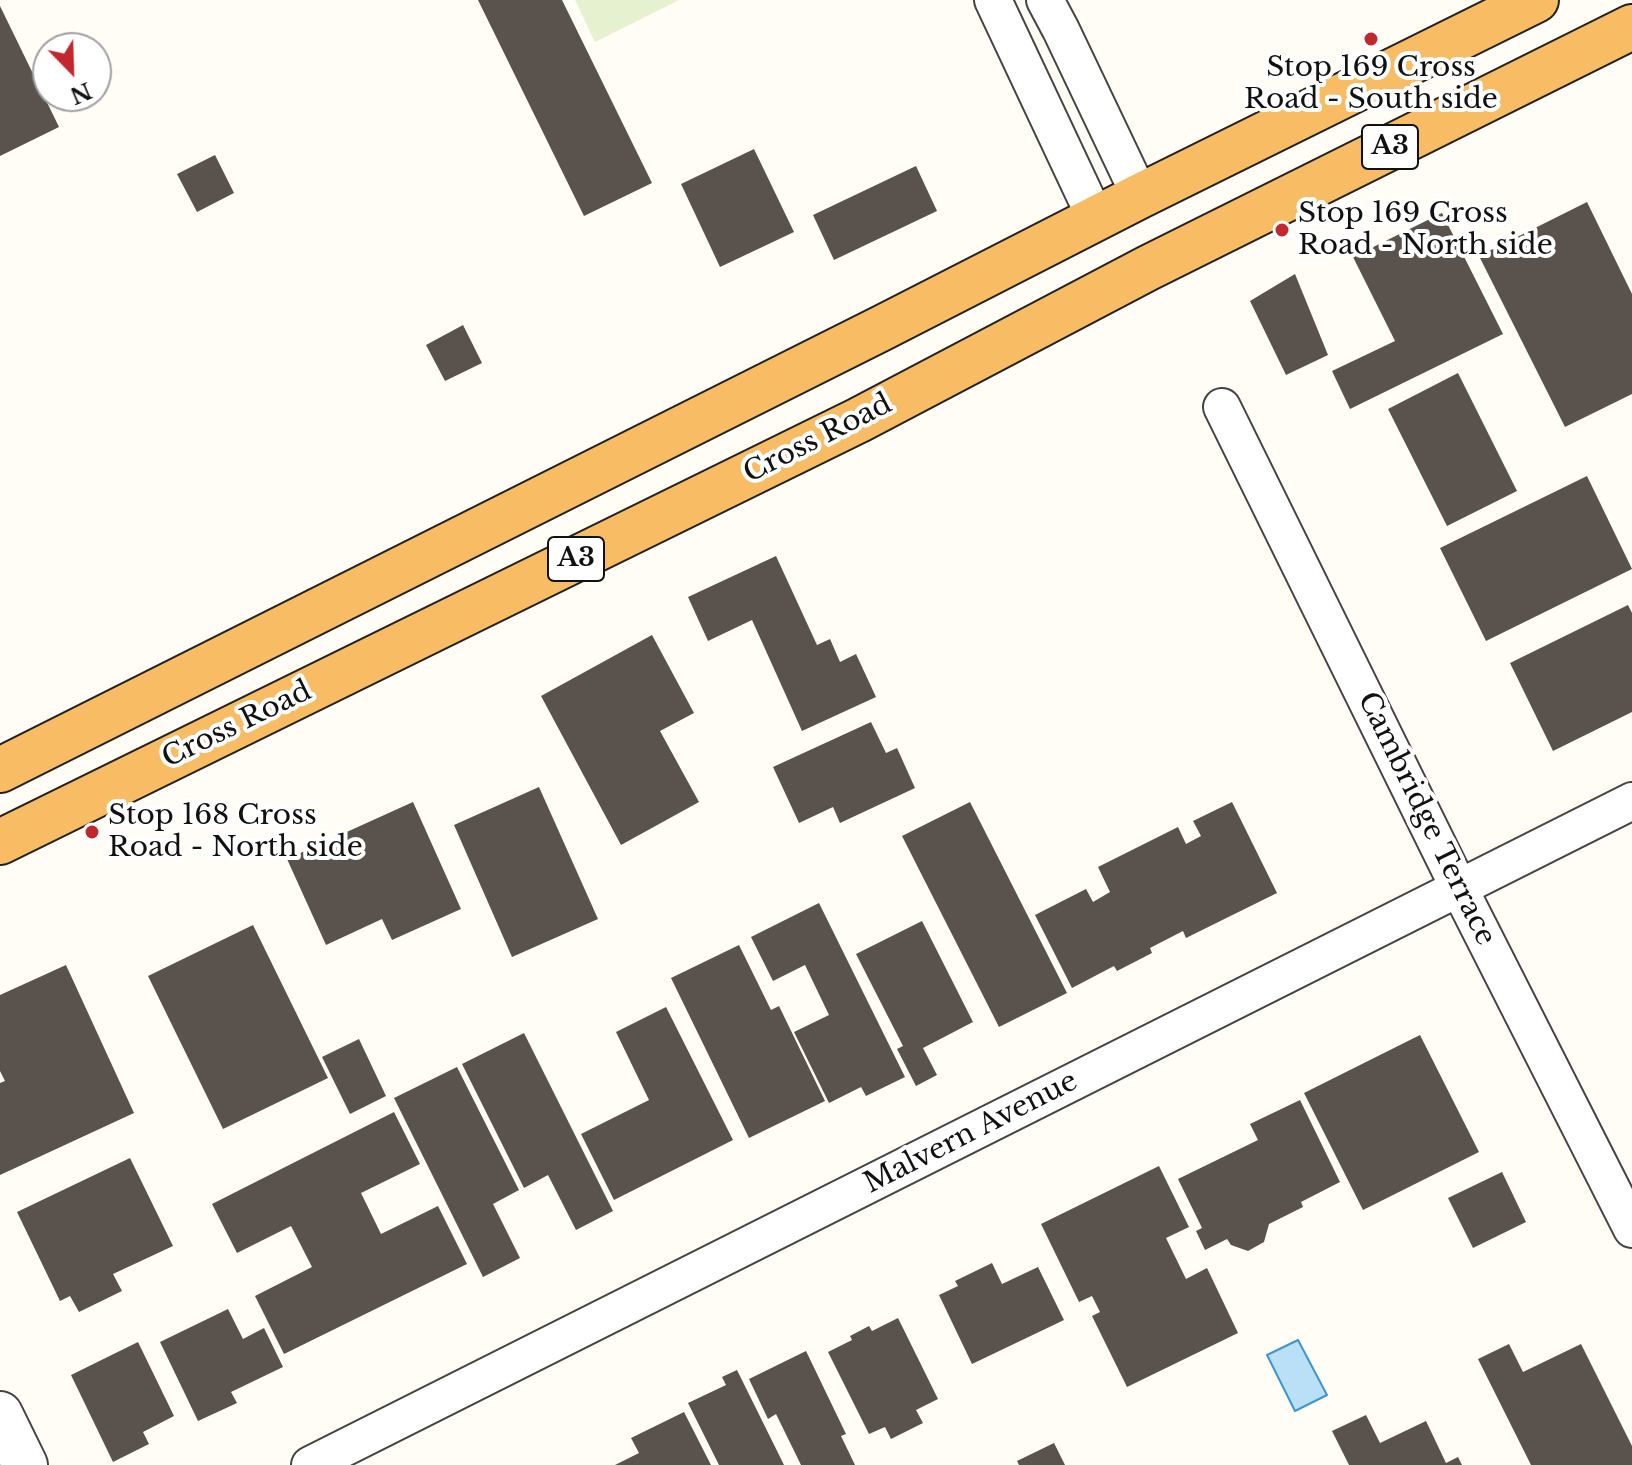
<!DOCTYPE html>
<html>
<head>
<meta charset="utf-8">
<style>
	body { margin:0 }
	#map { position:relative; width:1632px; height:1465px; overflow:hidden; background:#fffdf5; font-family:"Libre Baskerville",serif }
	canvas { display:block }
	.north { position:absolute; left:32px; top:32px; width:80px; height:80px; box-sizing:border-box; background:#fff; border:2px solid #a0a0a0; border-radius:50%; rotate:157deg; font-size:22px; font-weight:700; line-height:32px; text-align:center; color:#111 }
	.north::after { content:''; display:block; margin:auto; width:28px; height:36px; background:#c4262e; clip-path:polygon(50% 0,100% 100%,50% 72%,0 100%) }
</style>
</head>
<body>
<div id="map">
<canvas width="1632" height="1465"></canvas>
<div class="north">N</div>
</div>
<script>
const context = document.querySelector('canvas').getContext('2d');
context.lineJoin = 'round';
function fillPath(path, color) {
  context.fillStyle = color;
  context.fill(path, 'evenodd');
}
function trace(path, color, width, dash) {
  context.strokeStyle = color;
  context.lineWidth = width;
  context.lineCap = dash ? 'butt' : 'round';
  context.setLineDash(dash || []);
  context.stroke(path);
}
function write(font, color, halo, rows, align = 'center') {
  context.font = font + ' "Libre Baskerville",serif';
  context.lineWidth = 8;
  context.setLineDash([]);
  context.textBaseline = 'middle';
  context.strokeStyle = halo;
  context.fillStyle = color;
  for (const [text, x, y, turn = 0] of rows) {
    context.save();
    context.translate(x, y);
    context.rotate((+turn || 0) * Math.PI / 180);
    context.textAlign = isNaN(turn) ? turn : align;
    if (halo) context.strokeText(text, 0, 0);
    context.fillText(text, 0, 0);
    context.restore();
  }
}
fillPath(new Path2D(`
	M575,0H679L595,42Z`), '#e6f2cf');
const water = new Path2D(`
	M1298,1340L1327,1395L1295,1411L1267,1355Z`);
fillPath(water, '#b9e0f7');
trace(water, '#3f96cf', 2);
fillPath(new Path2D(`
	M478,0H562L652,183L584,216Z
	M0,6L59,127L0,156Z
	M754,149L794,232L720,267L681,184Z
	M215,155L234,193L197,212L177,174Z
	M916,166L937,211L834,260L813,215Z
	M1587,202L1632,294V394L1565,427L1479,256Z
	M1442,213L1503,334L1350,409L1332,371L1395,341L1353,257Z
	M1295,274L1328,355L1286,375L1250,301Z
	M463,325L482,363L445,381L426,345Z
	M1458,373L1517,491L1447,526L1388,409Z
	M1587,476L1632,569L1486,641L1440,548Z
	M776,556L817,645L830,639L840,662L856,654L876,697L802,731L752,620L708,641L688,597Z
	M1628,605L1632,613V712L1553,751L1510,663Z
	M652,635L694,713L660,731L699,802L621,845L541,696Z
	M871,722L886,753L897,748L915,788L840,823L833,807L799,823L773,767Z
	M539,787L598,919L512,957L454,825Z
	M413,802L461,909L392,940L382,919L326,945L287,859Z
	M970,802L1067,993L999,1027L902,836Z
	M1232,802L1277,893L1186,938L1183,931L1150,948L1152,953L1117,971L1114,966L1072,988L1035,915L1086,889L1093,902L1110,892L1098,867L1178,827L1186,844L1201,836L1193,821Z
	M819,903L905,1077L866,1096L861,1087L829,1103L794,1032L829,1015L805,965L773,981L751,937Z
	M922,921L973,1022L923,1048L937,1075L916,1086L897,1049L903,1046L856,954Z
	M253,925L328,1078L223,1129L148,976Z
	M739,945L771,1010L779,1006L825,1101L749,1138L671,978Z
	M66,965L134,1113L0,1175V1083L5,1081L0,1071V995Z
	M666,1007L733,1140L614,1200L581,1134L649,1100L616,1032Z
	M524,1033L613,1211L576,1230L548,1175L524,1188L462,1064Z
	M1420,1035L1479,1152L1363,1210L1304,1093Z
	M359,1039L386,1096L350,1114L322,1057Z
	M457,1067L519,1190L493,1204L520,1258L483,1277L394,1098Z
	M1300,1100L1340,1182L1301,1202L1303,1207L1269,1224L1264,1242L1248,1251L1231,1245L1227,1239L1205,1250L1196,1231L1202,1228L1178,1179L1258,1140L1250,1124Z
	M394,1112L420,1164L361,1193L381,1234L438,1206L467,1264L284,1354L255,1296L312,1267L291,1226L237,1253L212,1204Z
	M130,1158L173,1246L113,1274L122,1291L79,1312L70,1296L60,1301L17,1212Z
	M1159,1166L1189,1227L1166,1238L1186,1279L1207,1268L1238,1333L1127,1387L1092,1316L1100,1312L1092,1296L1079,1302L1041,1224Z
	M1502,1172L1526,1222L1473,1248L1448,1198Z
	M992,1263L1002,1284L1038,1267L1064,1320L972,1364L939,1295L958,1286L955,1281Z
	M228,1309L243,1339L264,1328L283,1367L231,1392L237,1403L198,1421L160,1342Z
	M898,1318L938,1399L916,1410L923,1423L891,1439L885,1427L869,1434L828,1352L852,1340L850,1336L869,1326L872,1331Z
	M138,1342L174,1416L143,1432L149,1444L113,1462L71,1375Z
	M1509,1344L1523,1372L1581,1344L1632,1446V1465H1531L1478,1359Z
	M806,1351L846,1434L841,1436L855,1465H801L776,1414L768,1419L749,1379Z
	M737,1370L784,1465H719L688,1403L726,1385L722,1377Z
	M684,1412L711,1465H615L639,1453L631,1438Z
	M1366,1415L1380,1443L1426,1421L1446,1463L1458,1457L1462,1465H1349L1332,1431Z
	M1054,1443L1065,1465H1019L1017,1461Z`), '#5a524d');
const minor = new Path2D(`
	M993,0L1096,219
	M1045,0L1061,30L1140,196
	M1222,407L1459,888L1632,1229
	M310,1465L1632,801`);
const tertiary = new Path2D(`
	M0,1414L25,1465`);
const trunk = new Path2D(`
	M0,770L882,328L1140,196L1536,0
	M0,842L859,420L1148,268L1632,27`);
trace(minor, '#444', 40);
trace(tertiary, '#444', 48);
trace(trunk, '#222', 48);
trace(minor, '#fff', 36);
trace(tertiary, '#fff', 44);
trace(trunk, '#f7bc64', 44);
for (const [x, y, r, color] of [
	[1371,39,8,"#c4262e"],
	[1282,230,8,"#c4262e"],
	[92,832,8,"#c4262e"]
]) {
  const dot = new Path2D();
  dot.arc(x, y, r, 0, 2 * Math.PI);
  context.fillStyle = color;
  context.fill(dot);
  trace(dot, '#fff', 3);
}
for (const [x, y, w] of [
	[1390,147,56],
	[576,559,56]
]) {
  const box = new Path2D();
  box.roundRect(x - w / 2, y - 22, w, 44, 6);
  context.fillStyle = '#fff';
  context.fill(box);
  trace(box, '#111', 2);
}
write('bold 26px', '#111', null, [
	["A3",1390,147],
	["A3",576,559]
]);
write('28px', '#111', '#fff', [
	["Stop 169 Cross",1371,68,"center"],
	["Road - South side",1371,100,"center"],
	["Stop 169 Cross",1298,214],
	["Road - North side",1298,246],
	["Stop 168 Cross",108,816],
	["Road - North side",108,848]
], 'left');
write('28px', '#111', '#fff', [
	["Cross Road",818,439,-27],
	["Cross Road",237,725,-26],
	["Cambridge Terrace",1426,819,64],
	["Malvern Avenue",971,1133,-27]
]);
</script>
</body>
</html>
